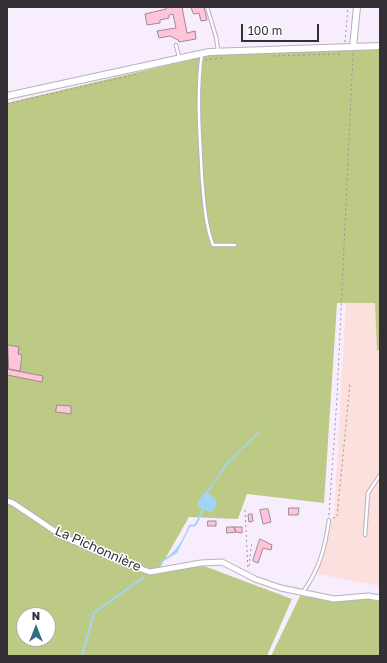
<!DOCTYPE html>
<html>
<head>
<meta charset="utf-8">
<style>
	body { margin:0 }
	#map { position:relative; width:387px; height:663px; overflow:hidden; background:#f8edfd; font-family:"Golos Text",sans-serif }
	canvas { display:block }
	.frame { position:absolute; inset:0; border:8px solid #332f35; pointer-events:none }
	.north { position:absolute; left:16px; top:607px; width:40px; height:40px; box-sizing:border-box; background:#fff; border:1px solid #adacae; border-radius:50%; rotate:0deg; font-size:11px; font-weight:700; line-height:16px; text-align:center; color:#332f35 }
	.north::after { content:''; display:block; margin:auto; width:14px; height:18px; background:#306d84; clip-path:polygon(50% 0,100% 100%,50% 72%,0 100%) }
	.scale { position:absolute; left:241px; top:24px; width:78px; height:18px; box-sizing:border-box; border:2px solid #332f35; border-top:0; padding-left:5px; font-size:12px; line-height:14px; white-space:nowrap; color:#332f35; -webkit-text-stroke:3px #fff; paint-order:stroke }
</style>
</head>
<body>
<div id="map">
<canvas width="387" height="663"></canvas>
<div class="frame"></div>
<div class="north">N</div>
<div class="scale">100 m</div>
</div>
<script>
const context = document.querySelector('canvas').getContext('2d');
context.lineJoin = 'round';
function fillPath(path, color) {
  context.fillStyle = color;
  context.fill(path, 'evenodd');
}
function trace(path, color, width, dash) {
  context.strokeStyle = color;
  context.lineWidth = width;
  context.lineCap = dash ? 'butt' : 'round';
  context.setLineDash(dash || []);
  context.stroke(path);
}
function write(font, color, halo, rows, align = 'center') {
  context.font = font + ' "Golos Text",sans-serif';
  context.lineWidth = 3;
  context.setLineDash([]);
  context.textBaseline = 'middle';
  context.strokeStyle = halo;
  context.fillStyle = color;
  for (const [text, x, y, turn = 0] of rows) {
    context.save();
    context.translate(x, y);
    context.rotate((+turn || 0) * Math.PI / 180);
    context.textAlign = isNaN(turn) ? turn : align;
    if (halo) context.strokeText(text, 0, 0);
    context.fillText(text, 0, 0);
    context.restore();
  }
}
fillPath(new Path2D(`
	M346,303H376L377,350H380V586L313,573L334,516Z`), '#fbe0de');
fillPath(new Path2D(`
	M380,46V350H377L375,303H337L324,503L247,494L238,519L189,517L157,573L204,566L292,599L267,656H7V103L219,53ZM24,615H48V639H24Z
	M300,596L334,601L352,600V597L380,599V656H271Z`), '#bdca85');
fillPath(new Path2D(`
	M261,429H262L247,446L244,447L226,466L208,493L217,501L215,508L211,512L204,510L196,526L190,527L177,553L151,569C174,552 178,551 189,525L195,524L202,509L198,505L199,500L215,481L224,465Z
	M144,576L146,577L95,613L83,656H81L93,612Z`), '#a3d4f7');
const building = new Path2D(`
	M166,7H182L187,33L195,31L196,39L179,42L178,40L170,36L159,38L157,31L176,28L173,14L169,15V18L160,20V23L147,25L145,14L166,9Z
	M191,7H204L207,20L201,21L199,13L194,14Z
	M8,345L19,347L18,354L22,355L20,371L9,369Z
	M7,369L43,376L42,382L7,375Z
	M57,405L71,406V414L56,412Z
	M289,508H299L298,515H289Z
	M268,509L271,522L263,524L260,510Z
	M252,514L253,521L249,522L248,515Z
	M208,521H216V526H208Z
	M227,527H234L236,532L227,533Z
	M234,527H242V533L236,532Z
	M260,539L272,545L271,550L263,548L258,563L253,561Z`);
fillPath(building, '#fec4da');
trace(building, '#9d8a91', 1);
const service = new Path2D(`
	M207,7L216,37L218,50
	M176,45L179,57
	M202,53C196,94 200,137 202,179C204,200 205,224 213,245H235
	M365,535L368,493L380,475
	M303,592C320,568 325,548 329,520`);
const minor = new Path2D(`
	M7,501L13,503L62,536L119,561L150,572L201,563L222,562L255,579L281,588L334,599L368,596L380,598`);
const tertiary = new Path2D(`
	M353,47L357,7
	M7,96L209,52L380,46`);
trace(service, '#baafbf', 4.5);
trace(minor, '#baafbf', 7);
trace(tertiary, '#baafbf', 8);
trace(new Path2D(`
	M345,42L348,7
	M273,56L341,54
	M205,60L223,58
	M7,104L137,74
	M245,510L248,570
	M329,515L337,398L353,53
	M333,518L337,517L350,384
	M249,566L252,541`), '#9a929d', 1, [2, 3]);
trace(service, '#fff', 2.5);
trace(minor, '#fff', 5);
trace(tertiary, '#fff', 6);
write('13px', '#332f35', '#fff', [
	["La Pichonnière",98,549,24]
]);
</script>
</body>
</html>
